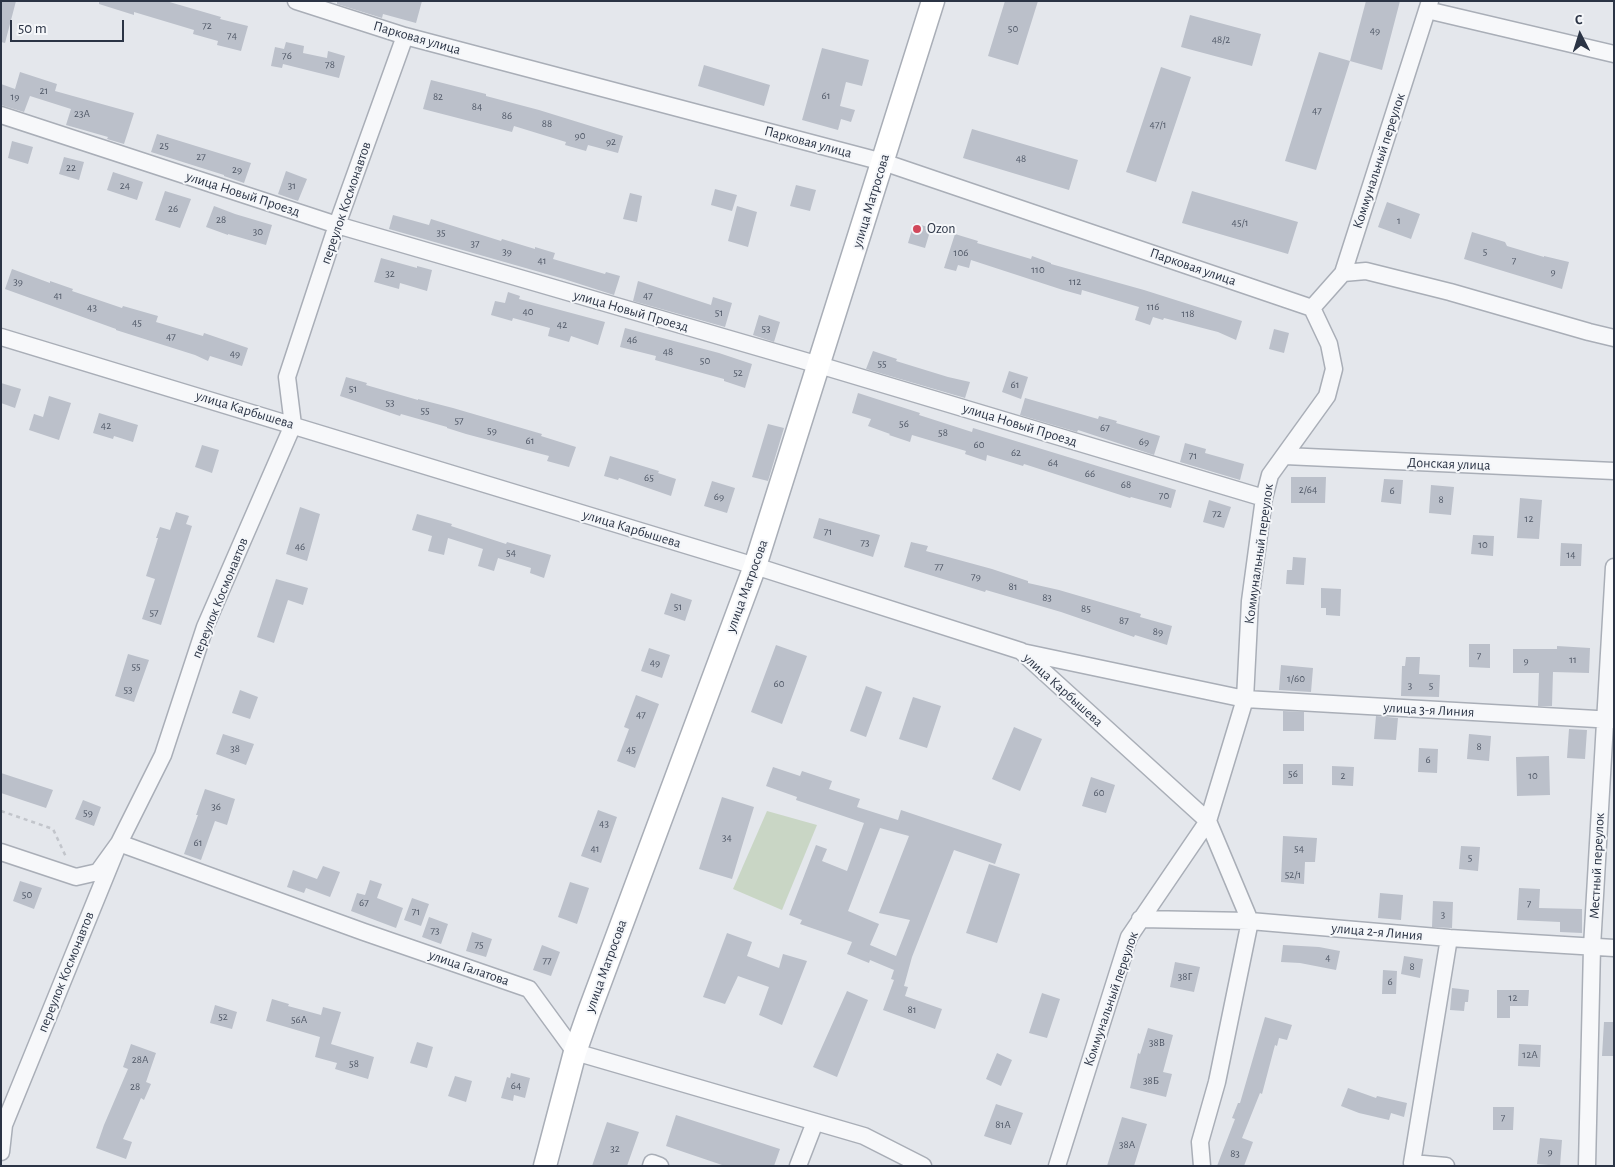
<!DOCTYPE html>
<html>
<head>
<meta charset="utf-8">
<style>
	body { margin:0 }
	#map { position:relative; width:1615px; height:1167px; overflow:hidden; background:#e4e7ec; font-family:"Alegreya Sans",sans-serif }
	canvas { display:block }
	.frame { position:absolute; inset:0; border:2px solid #2b3445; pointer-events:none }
	.north { position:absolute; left:1555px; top:10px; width:50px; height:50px; -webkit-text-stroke:4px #f4f6f9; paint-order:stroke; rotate:355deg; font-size:14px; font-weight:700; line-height:20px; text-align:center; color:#2b3445 }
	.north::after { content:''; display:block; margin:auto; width:18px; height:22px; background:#2b3445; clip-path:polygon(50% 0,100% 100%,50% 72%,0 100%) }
	.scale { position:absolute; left:10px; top:20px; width:114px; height:22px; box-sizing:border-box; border:2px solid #2b3445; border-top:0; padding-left:6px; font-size:15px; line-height:18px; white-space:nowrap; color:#2b3445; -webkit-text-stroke:4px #f4f6f9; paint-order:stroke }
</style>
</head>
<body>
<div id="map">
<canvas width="1615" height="1167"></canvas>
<div class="frame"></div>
<div class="north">С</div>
<div class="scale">50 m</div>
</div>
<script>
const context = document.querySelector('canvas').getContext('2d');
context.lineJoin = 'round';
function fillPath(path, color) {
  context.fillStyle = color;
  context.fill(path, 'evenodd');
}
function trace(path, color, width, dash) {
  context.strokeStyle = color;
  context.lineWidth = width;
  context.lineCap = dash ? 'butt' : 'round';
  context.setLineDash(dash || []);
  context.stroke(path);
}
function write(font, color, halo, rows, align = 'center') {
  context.font = font + ' "Alegreya Sans",sans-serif';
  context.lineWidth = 4;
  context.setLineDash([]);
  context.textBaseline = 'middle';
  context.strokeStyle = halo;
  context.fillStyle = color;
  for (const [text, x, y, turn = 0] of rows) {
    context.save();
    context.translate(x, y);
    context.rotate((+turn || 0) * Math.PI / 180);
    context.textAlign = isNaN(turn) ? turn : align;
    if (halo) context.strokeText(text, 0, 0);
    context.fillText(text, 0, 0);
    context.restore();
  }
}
fillPath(new Path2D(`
	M767,811L817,825L782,910L733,889Z`), '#c9d6c5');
fillPath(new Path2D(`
	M1,1H16L5,43L1,42Z
	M99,1H166L221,17L220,19L248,26L241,51L217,45L218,41L193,34L194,30L134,12V15L99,4Z
	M337,1H422L416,23L383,14L382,18L337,4Z
	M1005,1H1038L1018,65L988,56Z
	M1366,1H1400L1382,70L1350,61Z
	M1190,15L1261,34L1252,66L1181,47Z
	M286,42L304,46L303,53L327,58L328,51L345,56L339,78L283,64L282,68L271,66L275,47L284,49Z
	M822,48L869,60L862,86L846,82L840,106L855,110L851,122L841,119L838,130L802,120Z
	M1319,52L1350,61L1316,170L1285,161Z
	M704,65L770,85L764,106L698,86Z
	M1161,67L1191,77L1156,182L1126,172Z
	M20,72L57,84L55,91L134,113L124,144L107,139L108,137L66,125L71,109L30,96L24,112L1,105V84L15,89Z
	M431,80L486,94V96L539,110L623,136L618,153L588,145L586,151L565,145L566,142L514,126L512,132L423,109Z
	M972,129L1078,160L1069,190L963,158Z
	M157,134L251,163L244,183L224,176V175L151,152Z
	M12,141L33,147L28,164L8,158Z
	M64,157L84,162L79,180L59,174Z
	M286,171L307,179L298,201L278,194Z
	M113,172L143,182L137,200L107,190Z
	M796,185L816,190L810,211L790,206Z
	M715,189L737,195L732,211L711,205Z
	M165,191L191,199L180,228L155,220Z
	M1192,191L1298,222L1288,254L1182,223Z
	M630,193L642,196L637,222L623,219Z
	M1387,202L1420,214L1411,239L1378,227Z
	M214,206L235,214L272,225L266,245L228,234V235L206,227Z
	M737,206L757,212L748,247L728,241Z
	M393,215L429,225L431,219L501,241L502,239L535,249V247L555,253L553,259L605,274L606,272L620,276L614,295L564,279L389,229Z
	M914,223L931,228L925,248L908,243Z
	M1472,232L1505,242L1507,246L1544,257V256L1569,262L1562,289L1464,259Z
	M955,234L978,241L977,243L1031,259L1032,256L1051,263V264L1144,290L1242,321L1236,340L1218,332L1164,318L1163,320L1153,317L1150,325L1135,320L1139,307L1082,290L1081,295L1063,290L971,260L969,268L958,265L956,271L944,268Z
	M381,258L417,268V266L432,270L427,291L400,283L399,289L374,282Z
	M12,269L50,283V281L73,289L72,291L122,308L123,306L158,316L156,322L203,336L204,333L248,348L242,366L210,356L208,361L195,355L116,330V329L5,289Z
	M638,281L711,305L713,297L732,303L725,327L633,301Z
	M508,292L520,296L519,299L605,322L598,345L571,336L569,342L548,336L550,328L513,318L512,321L491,315L495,301L505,303Z
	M759,315L780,322L774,342L753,335Z
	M625,328L719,353L752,364L745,388L724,381V379L655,360L656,356L620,347Z
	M1274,329L1289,333L1284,353L1269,349Z
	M873,351L897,359L896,361L948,377L970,382L965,398L866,369Z
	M1009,371L1028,377L1021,399L1002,392Z
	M346,377L367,383L366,385L418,400V399L453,408L542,434L541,436L576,447L569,467L547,461L549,456L466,434L447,428V427L401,414L400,416L340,396Z
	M1,383L21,389L15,408L1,403Z
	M858,393L920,413L919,415L972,432L973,428L1176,490L1171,508L1131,497L1130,498L1024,464L1023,466L987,455L986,461L965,454L966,451L912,435L910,442L889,435L890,434L868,426L871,419L852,413Z
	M49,396L71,403L59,440L29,430L34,414L43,417Z
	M1025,398L1098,419L1099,416L1117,421L1116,423L1160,436L1154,455L1078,430L1077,432L1020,415Z
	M99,413L138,425L133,442L114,436L113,439L93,433Z
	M768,424L784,428L768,481L752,477Z
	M1185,443L1206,449L1205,453L1244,464L1240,480L1180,462Z
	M202,445L219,450L212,473L195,467Z
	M610,456L659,471L658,473L676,479L671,496L619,478L618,480L604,476Z
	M1291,477H1326L1325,503H1291Z
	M1384,479L1403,480L1401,504L1381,502Z
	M712,481L735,488L727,513L704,506Z
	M1431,485L1454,487L1451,515L1429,513Z
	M1520,498L1542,500L1539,539L1517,538Z
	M1209,500L1231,507L1224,528L1203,522Z
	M300,507L320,514L307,561L286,554Z
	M176,512L189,516L186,524L192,526L161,625L142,619L155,579L146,576L158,538H156L160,527L170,530Z
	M417,514L452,524L451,526L506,544L507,542L551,555L544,578L530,573L531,568L498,558L494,571L478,566L483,549L448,538L444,555L428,551L432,536L412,530Z
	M819,518L880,535L873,557L813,538Z
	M1473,535L1494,536L1493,556L1471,554Z
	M911,542L928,546L926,551L992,569L1028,581V583L1059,590L1141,614L1140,617L1172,626L1167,645L1135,635L1134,637L1061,612L986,590L985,592L904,567Z
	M1561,543L1582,544L1581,566H1560Z
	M1293,557L1306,558L1304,585L1286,584L1287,570H1292Z
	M276,579L308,588L303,605L288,600L274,643L257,637Z
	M1321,588L1341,589L1340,616L1326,615V608H1321Z
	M671,593L692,600L685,621L664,614Z
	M1469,644H1490V668L1469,667Z
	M776,645L807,656L782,724L751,712Z
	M1557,646L1590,648L1589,673L1553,672L1552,706H1538L1539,673H1513V649H1557Z
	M649,648L670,655L662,678L641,671Z
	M128,654L149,660L134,702L115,696Z
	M1406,657H1420L1419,674L1440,675L1439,697L1401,696L1402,666H1405Z
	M1281,665L1313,668L1311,692L1279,690Z
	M866,686L882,692L866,737L850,731Z
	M240,690L258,697L250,719L232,713Z
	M636,695L659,704L635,768L617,761L629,729L624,727Z
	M913,697L941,706L927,748L899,739Z
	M1283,711L1304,712V731H1283Z
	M1376,716L1398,718L1396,740L1374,739Z
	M1014,727L1042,739L1020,791L992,779Z
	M1569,729L1587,730L1585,759L1567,758Z
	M223,734L254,744L246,765L216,754Z
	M1469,734L1491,736L1489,761L1467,759Z
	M1419,748L1438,749L1437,773L1418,772Z
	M1549,756L1550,795L1517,796L1516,757Z
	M1283,764H1303V784H1283Z
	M1332,766L1354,767L1353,786L1332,785Z
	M773,767L800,776L802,771L832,781L829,789L860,799L857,807L898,820L901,810L1002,844L995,864L954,850L912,957L904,986L908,987L905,996L942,1009L935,1029L883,1010L894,980L891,979L894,970L870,960L869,963L847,954L852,942L800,924L802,920L789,915L816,845L827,849L822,861L847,871L864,823L796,800L797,797L766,786ZM880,828L909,836L879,913L910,920L896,956L870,945L879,924L848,911Z
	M1,773L53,790L46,808L1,793Z
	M1091,777L1115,785L1106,813L1082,806Z
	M205,789L235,799L227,825L215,821L201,860L184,854L198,815H196Z
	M722,797L754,807L732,879L699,869Z
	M83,800L101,807L94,826L75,819Z
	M598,810L617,817L601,863L581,856Z
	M1283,836L1317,838L1315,862H1305L1304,884L1281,882Z
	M1461,846L1480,847L1478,871L1459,869Z
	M989,864L1020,874L997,943L966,933Z
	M323,866L340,872L330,897L306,888L304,893L287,887L293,870L317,879Z
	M370,880L382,884L377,898L403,908L396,928L351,911L357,893L365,895Z
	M20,881L42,888L34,909L13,901Z
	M570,882L589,888L577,924L558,917Z
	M1519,888L1540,889L1539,908L1582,909V933L1560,932V922L1517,920Z
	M1380,893L1403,895L1401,920L1378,918Z
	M412,898L429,904L421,926L404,920Z
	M1433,901L1453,902L1452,928L1432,927Z
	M429,917L448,924L441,944L422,937Z
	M472,932L492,939L486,957L466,951Z
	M727,933L752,942L747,956L779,968L783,954L807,961L782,1025L759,1015L769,987L738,976L725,1004L703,997Z
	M542,945L560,952L551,976L533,970Z
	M1283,945L1319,947L1340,951L1336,970L1300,963L1281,962Z
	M1404,956L1423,959L1420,978L1401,974Z
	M1175,962L1200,967L1194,992L1170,987Z
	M1383,970L1397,971L1396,994H1382Z
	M1452,988L1469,990L1468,1002H1465L1464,1011L1450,1010Z
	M1497,990H1529L1528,1006H1510V1018H1497Z
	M847,991L868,1000L837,1077L813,1067Z
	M1042,993L1060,999L1047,1038L1029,1033Z
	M272,999L289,1004L288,1006L321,1015L323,1007L341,1012L331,1044L374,1057L368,1079L335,1069L337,1063L315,1057L320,1037L266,1021Z
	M215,1005L237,1012L232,1029L210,1023Z
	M1265,1017L1292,1025L1287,1040L1279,1038L1277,1046L1275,1045L1262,1094L1260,1093L1242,1138L1253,1142L1244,1166H1217L1235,1119L1232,1118L1238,1103H1240Z
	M1604,1022H1614V1056H1602Z
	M1148,1028L1173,1035L1163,1072L1172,1074L1166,1097L1130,1088L1138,1053L1140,1054Z
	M417,1042L433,1047L427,1068L410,1063Z
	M131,1044L156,1053L146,1082L151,1084L144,1100L141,1098L123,1139L132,1142L126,1159L96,1148L104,1125L128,1069L123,1067Z
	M1519,1044L1541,1045L1540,1067L1518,1066Z
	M997,1053L1012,1060L1001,1086L986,1079Z
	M511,1073L530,1078L525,1098L514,1095L513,1101L501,1098L507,1077L510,1078Z
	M455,1076L472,1081L466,1102L448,1096Z
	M1348,1088L1376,1098L1377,1096L1407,1103L1404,1117L1391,1113L1389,1120L1359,1113L1341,1106Z
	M996,1104L1023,1113L1011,1145L984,1136Z
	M1493,1107H1514L1513,1130H1493Z
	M676,1115L780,1149L774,1166H725L666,1146Z
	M1122,1117L1147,1124L1134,1166H1107Z
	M607,1122L639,1132L627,1166H592Z
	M1540,1138L1562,1140L1560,1166L1537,1164Z`), '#bbc0ca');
const street = new Path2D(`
	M296,1L405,36L883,162L1312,308
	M1427,10L1614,54
	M1,115L337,225L819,365L1264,498
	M1343,273L1366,271L1450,292L1589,332L1614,338
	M1,337L755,566L1021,651L1208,821L1250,921L1217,1082L1200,1142L1202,1166
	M1285,456L1614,471
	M1022,652L1245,699L1614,720
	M1,852L76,877L98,872L119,843L364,932L529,989L575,1052L864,1136L923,1166
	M1140,919L1250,921L1449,938L1614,948
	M1,1152L4,1125L119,843L163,755L205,627L293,425L287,377L337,225L405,36
	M651,1166L652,1163L660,1166
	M798,1166L815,1122
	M1057,1166L1129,937L1208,821L1245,699L1250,601L1264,498L1270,475L1327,396L1334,369L1329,344L1312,308L1343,273L1430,1
	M1446,1166L1412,1163L1449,938
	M1587,1166L1592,947L1614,567`);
const secondary = new Path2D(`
	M545,1166L575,1052L589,1012L755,566L933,1`);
trace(street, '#a9aeb7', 19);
trace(secondary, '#a9aeb7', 25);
trace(new Path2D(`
	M1,811L53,829L66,857`), '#c2c5cb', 2.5, [4, 4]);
trace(street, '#f7f8fa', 16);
trace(secondary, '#fff', 22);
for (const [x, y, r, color] of [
	[917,229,5,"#d1485b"]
]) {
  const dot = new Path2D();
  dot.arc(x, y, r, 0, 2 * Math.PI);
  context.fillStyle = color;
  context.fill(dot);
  trace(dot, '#f4f6f9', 2);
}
write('11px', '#4f5766', null, [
	["72",207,26],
	["50",1013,29],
	["49",1375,31],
	["74",232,36],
	["48/2",1221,40],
	["76",287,56],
	["78",330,65],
	["21",44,91],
	["61",826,96],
	["19",15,97],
	["82",438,97],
	["84",477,107],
	["47",1317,111],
	["23А",82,114],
	["86",507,116],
	["88",547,124],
	["47/1",1158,125],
	["90",580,136],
	["92",611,142],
	["25",164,146],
	["27",201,157],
	["48",1021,159],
	["22",71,168],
	["29",237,170],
	["24",125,186],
	["31",292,186],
	["26",173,209],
	["28",221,220],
	["1",1399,221],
	["45/1",1240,223],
	["30",258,232],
	["35",441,233],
	["37",475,244],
	["39",507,252],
	["5",1485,252],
	["106",961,253],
	["41",542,261],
	["7",1514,261],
	["110",1038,270],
	["9",1553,272],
	["32",390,274],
	["39",18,282],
	["112",1075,282],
	["41",58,296],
	["47",648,296],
	["116",1153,307],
	["43",92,308],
	["40",528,312],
	["51",719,313],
	["118",1188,314],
	["45",137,323],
	["42",562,325],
	["53",766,329],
	["47",171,337],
	["46",632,340],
	["48",668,352],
	["49",235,354],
	["50",705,361],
	["55",882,364],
	["52",738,373],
	["61",1015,385],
	["51",353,389],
	["53",390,403],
	["55",425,411],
	["57",459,421],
	["56",904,424],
	["42",106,426],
	["67",1105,428],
	["59",492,431],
	["58",943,433],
	["61",530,441],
	["69",1144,442],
	["60",979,445],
	["62",1016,453],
	["71",1193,456],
	["64",1053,463],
	["66",1090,474],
	["65",649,478],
	["68",1126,485],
	["2/64",1308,490],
	["6",1392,491],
	["70",1164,496],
	["69",719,497],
	["8",1441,500],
	["72",1217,514],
	["12",1529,519],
	["71",828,532],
	["73",865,543],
	["10",1483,545],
	["46",300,547],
	["54",511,553],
	["14",1571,555],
	["77",939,567],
	["79",976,577],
	["81",1013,587],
	["83",1047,598],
	["51",678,607],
	["85",1086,609],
	["57",154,613],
	["87",1124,621],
	["89",1158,632],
	["7",1479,656],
	["11",1573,660],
	["9",1526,661],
	["49",655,663],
	["55",136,667],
	["1/60",1296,679],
	["60",779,684],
	["3",1410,686],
	["5",1431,686],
	["53",128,690],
	["47",641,715],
	["8",1479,747],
	["38",235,749],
	["45",631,750],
	["6",1428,760],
	["56",1293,774],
	["2",1343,776],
	["10",1533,776],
	["60",1099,793],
	["36",216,807],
	["59",88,813],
	["43",604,824],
	["34",727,838],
	["61",198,843],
	["41",595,849],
	["54",1299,849],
	["5",1470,858],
	["52/1",1293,875],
	["50",27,895],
	["67",364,903],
	["7",1529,904],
	["71",416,912],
	["3",1443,915],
	["73",435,931],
	["75",479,945],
	["4",1328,958],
	["77",547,961],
	["8",1412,967],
	["38Г",1185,977],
	["6",1390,982],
	["12",1513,998],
	["81",912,1010],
	["52",223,1017],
	["56А",299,1020],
	["38В",1157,1043],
	["12А",1530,1055],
	["28А",140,1060],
	["58",354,1064],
	["38Б",1151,1081],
	["64",516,1086],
	["28",135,1087],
	["7",1503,1118],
	["81А",1003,1125],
	["38А",1127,1145],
	["32",615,1149],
	["9",1550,1152],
	["83",1235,1154]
]);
write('14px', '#2b3445', '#f4f6f9', [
	["Парковая улица",417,38,16],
	["Парковая улица",808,142,15],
	["Коммунальный переулок",1379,161,-72],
	["улица Новый Проезд",243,194,18],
	["улица Матросова",871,201,-73],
	["переулок Космонавтов",346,203,-71],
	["Парковая улица",1193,267,19],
	["улица Новый Проезд",631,311,16],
	["улица Карбышева",245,410,17],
	["улица Новый Проезд",1020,425,17],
	["Донская улица",1449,464,2],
	["улица Карбышева",632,529,17],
	["Коммунальный переулок",1259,554,-82],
	["улица Матросова",747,586,-70],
	["переулок Космонавтов",220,598,-68],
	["улица Карбышева",1063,690,42],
	["улица 3-я Линия",1429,710,3],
	["Местный переулок",1597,866,-87],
	["улица 2-я Линия",1377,932,5],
	["улица Матросова",606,966,-70],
	["улица Галатова",469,968,19],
	["переулок Космонавтов",66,972,-68],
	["Коммунальный переулок",1111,999,-71]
]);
write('14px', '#2b3445', '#f4f6f9', [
	["Ozon",927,229]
], 'left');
</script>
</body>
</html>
